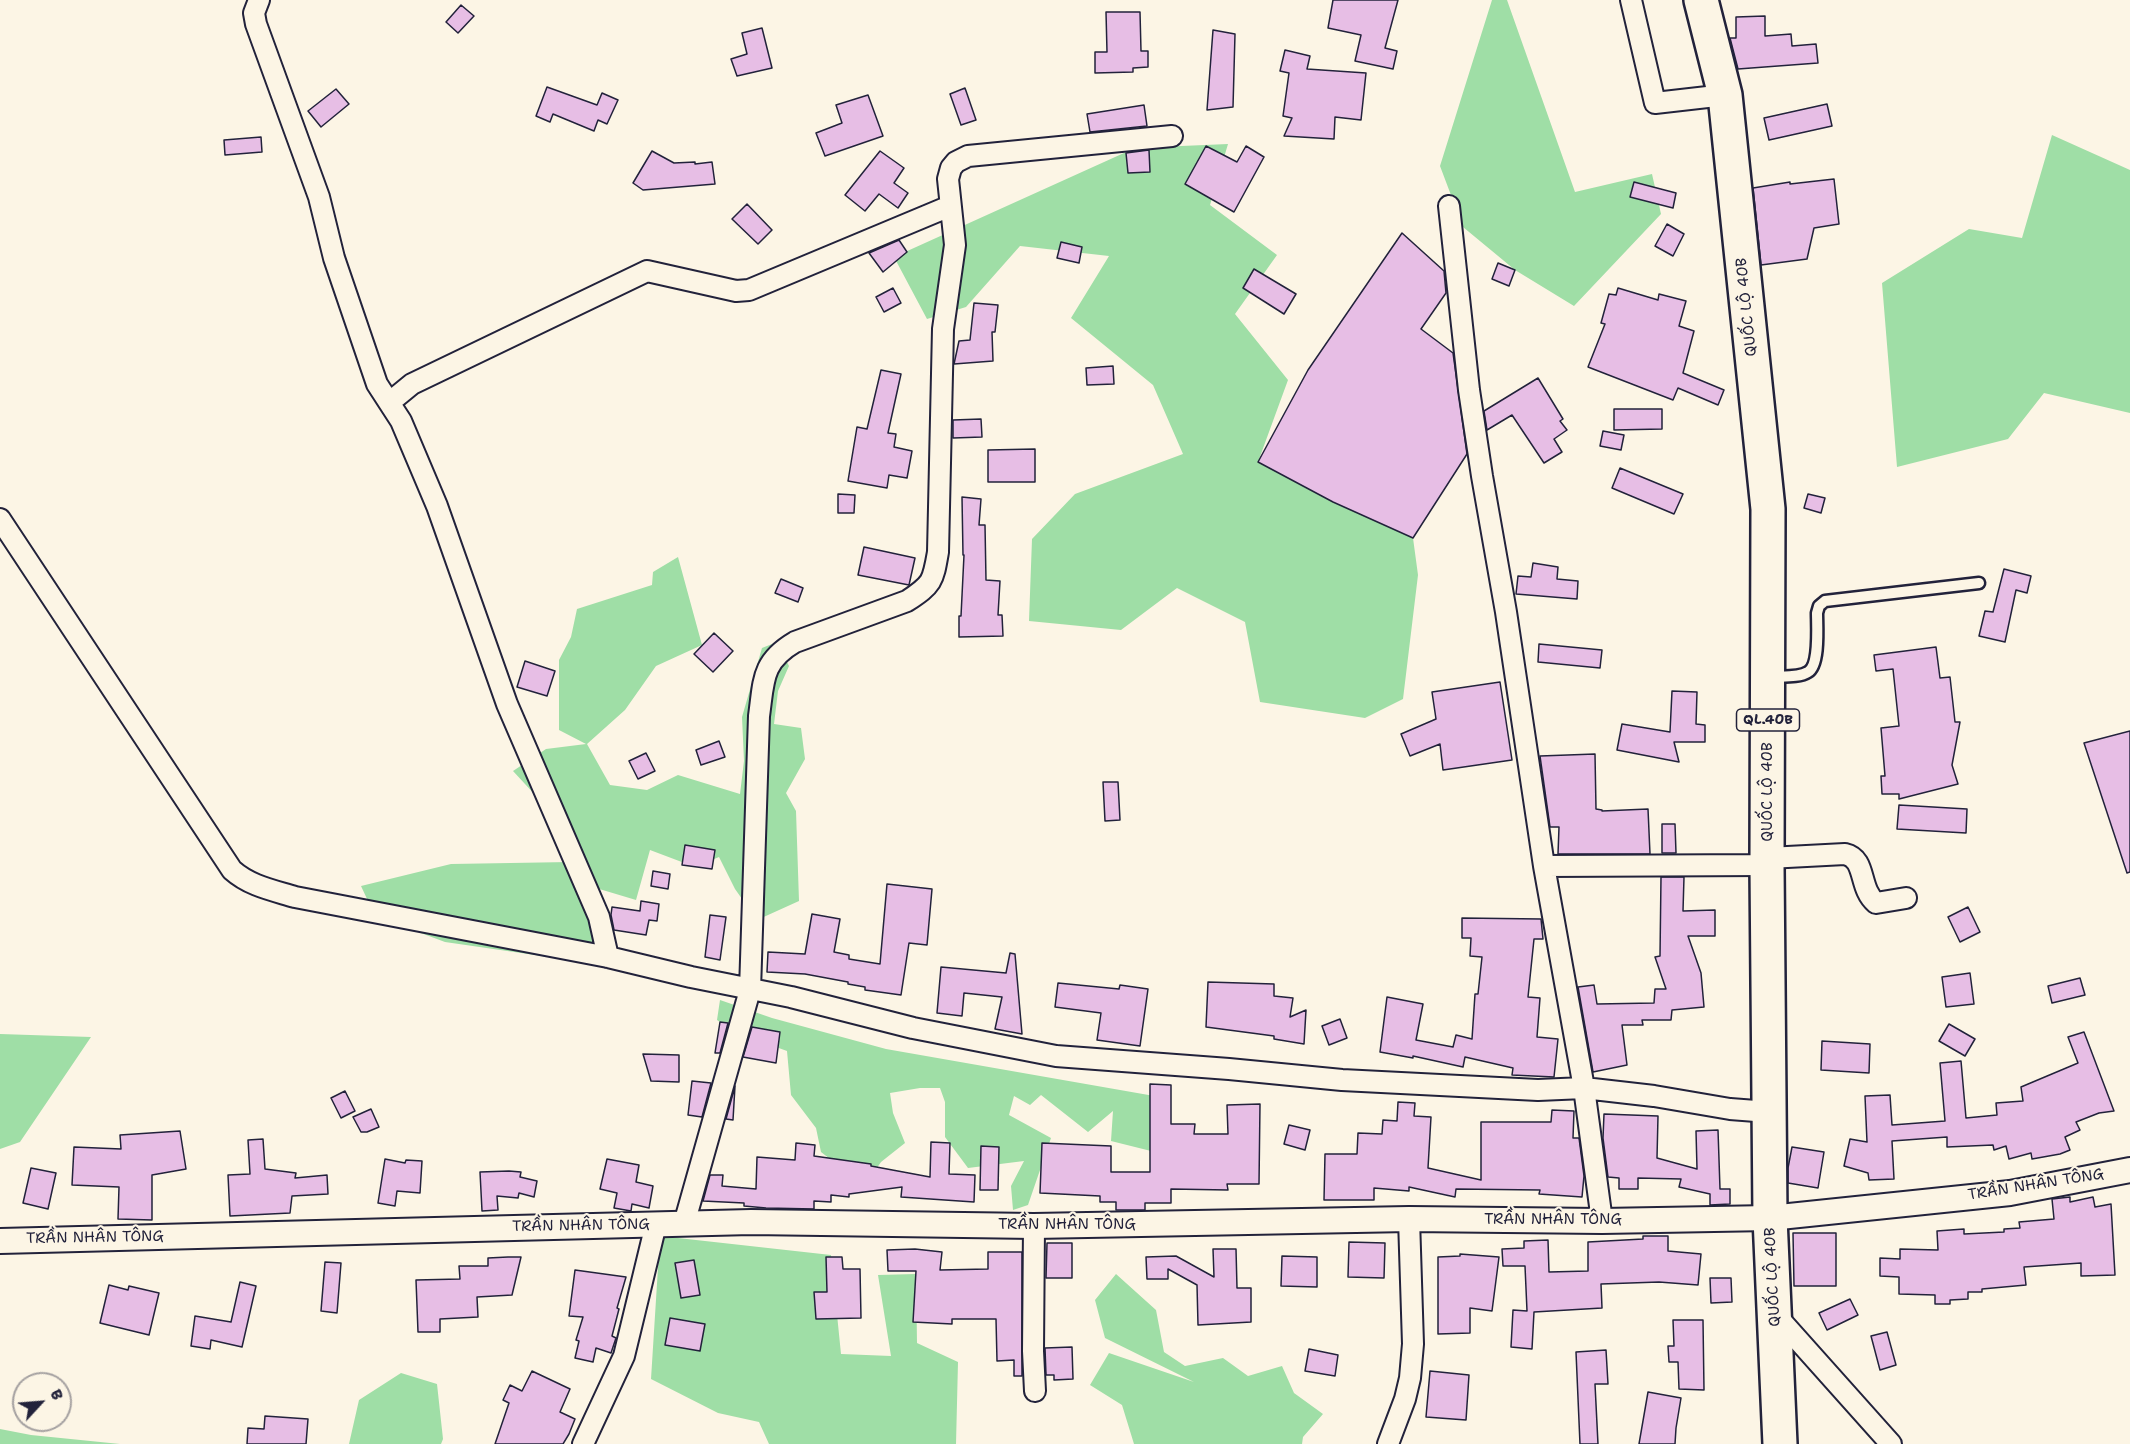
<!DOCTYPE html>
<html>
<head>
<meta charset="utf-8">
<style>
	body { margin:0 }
	#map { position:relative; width:2130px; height:1444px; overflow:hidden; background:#fcf5e5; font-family:"Shantell Sans",sans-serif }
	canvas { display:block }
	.north { position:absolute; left:12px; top:1372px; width:60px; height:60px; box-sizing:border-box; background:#fcf5e5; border:2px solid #a5a1a1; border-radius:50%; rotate:64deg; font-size:16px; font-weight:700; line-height:24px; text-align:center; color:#22223b }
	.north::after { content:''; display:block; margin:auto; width:21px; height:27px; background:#22223b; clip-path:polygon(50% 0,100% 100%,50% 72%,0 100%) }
</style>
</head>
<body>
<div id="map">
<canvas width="2130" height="1444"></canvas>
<div class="north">B</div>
</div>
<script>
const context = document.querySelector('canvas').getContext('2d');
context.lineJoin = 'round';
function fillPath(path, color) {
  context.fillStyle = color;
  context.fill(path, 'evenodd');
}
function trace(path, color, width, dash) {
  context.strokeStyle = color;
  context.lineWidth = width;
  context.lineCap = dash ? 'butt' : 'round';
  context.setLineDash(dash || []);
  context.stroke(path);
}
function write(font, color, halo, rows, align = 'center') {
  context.font = font + ' "Shantell Sans",sans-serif';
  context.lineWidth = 4.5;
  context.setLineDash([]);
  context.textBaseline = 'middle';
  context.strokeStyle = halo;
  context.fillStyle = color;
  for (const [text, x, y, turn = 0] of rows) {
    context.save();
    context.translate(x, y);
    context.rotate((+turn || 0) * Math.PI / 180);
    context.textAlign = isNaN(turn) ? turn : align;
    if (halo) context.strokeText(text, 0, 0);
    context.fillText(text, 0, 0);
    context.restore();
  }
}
fillPath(new Path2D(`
	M1492,0H1507L1575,192L1652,174L1661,214L1574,306L1515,270L1463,227L1440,166Z
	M2052,135L2130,170V413L2044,393L2008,439L1897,467L1882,283L1969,229L2022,238Z
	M1228,144L1210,205L1277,255L1235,314L1288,380L1258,462L1413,538L1418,575L1403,699L1365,718L1260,702L1245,622L1177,588L1121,630L1029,621L1032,539L1075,494L1183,454L1153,385L1071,318L1109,256L1020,246L966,307L927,319L894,257L1135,148Z
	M678,557L702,645L656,666L625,710L587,744L610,785L647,790L678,775L740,794L744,761L742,717L762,648L777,642L789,666L778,691L774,724L801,728L805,759L786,793L796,811L799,901L757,920L735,889L719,857L695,867L650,850L636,900L596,888L537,797L513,771L546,749L586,744L559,730V660L571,637L577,609L652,585L653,572Z
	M570,862L611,966L445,942L375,916L361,886L451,864Z
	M720,1000L772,1018L886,1049L1160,1097L1151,1151L1111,1141L1113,1111L1088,1132L1041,1095L1030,1105L1014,1096L1009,1115L1051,1138L1028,1205L1013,1210L1011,1186L1024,1161L968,1168L945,1137V1102L940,1088H920L890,1093L893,1113L905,1143L881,1162L870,1178L848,1173L821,1152L816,1128L791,1095L787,1051L735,1032L717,1020Z
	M0,1034L91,1037L20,1142L0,1149Z
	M660,1236L831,1255L841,1354L891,1356L878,1275L916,1274L917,1343L958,1362L956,1444H769L759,1422L718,1413L651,1379Z
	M1116,1274L1156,1310L1164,1352L1185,1366L1223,1358L1248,1376L1282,1366L1294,1393L1323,1414L1303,1437L1302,1444H1134L1122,1405L1090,1385L1109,1353L1194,1382L1105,1338L1095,1300Z
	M401,1373L437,1384L443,1439L441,1444H349L359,1400Z
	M0,1429L31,1435L120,1444H0Z`), '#9fdea6');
const building = new Path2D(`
	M1333,0H1398L1385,48L1397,51L1393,69L1355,61L1361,35L1328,28Z
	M461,5L474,16L458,33L446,22Z
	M1106,12H1140L1141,51H1148V67L1133,68V72L1095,73V52H1107Z
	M1765,16V36L1791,34L1792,46L1816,44L1818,63L1738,69L1730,38H1736V17Z
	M762,28L772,68L737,76L731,59L747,54L742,33Z
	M1213,30L1235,34L1233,107L1207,110Z
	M1285,50L1310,56L1307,69L1366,73L1361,120L1335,117L1334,139L1284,136L1292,118L1283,116L1289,73L1280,71Z
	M547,87L597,105L602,93L618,100L607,124L598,120L594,131L553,114L550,122L536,116Z
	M965,88L976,120L961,125L950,94Z
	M336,89L349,104L321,127L308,111Z
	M868,95L883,136L825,156L816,133L842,123L836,105Z
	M1827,104L1832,126L1769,140L1764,118Z
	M1144,105L1147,126L1090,132L1087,114Z
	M261,137L262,152L225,155L224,140Z
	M1206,146L1237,162L1246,146L1264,157L1234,212L1185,184Z
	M1149,150L1150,172L1128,173L1126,153Z
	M652,151L674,163L695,162V164L712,162L715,184L643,190L633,183Z
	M880,151L904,168L894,183L908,193L898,208L879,194L865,211L845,195Z
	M1834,179L1839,224L1814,228L1807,259L1761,265L1753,188L1790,182V184Z
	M1634,182L1676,193L1673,208L1630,197Z
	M747,204L772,230L758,244L732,219Z
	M1667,224L1684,234L1673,256L1655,246Z
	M1402,233L1444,271L1446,293L1421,329L1453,353L1467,454L1413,538L1333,502L1258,462L1308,370Z
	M899,240L907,252L883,272L869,253Z
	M1061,242L1082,247L1079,263L1057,258Z
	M1498,263L1515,270L1509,286L1492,279Z
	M1254,269L1296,294L1284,314L1243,288Z
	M893,288L901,303L884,312L876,297Z
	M1618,288L1658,300L1659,294L1686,301L1679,326L1694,331L1683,373L1724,390L1718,405L1678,388L1673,400L1588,367L1605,324L1601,323L1609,294L1616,295Z
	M974,303L998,305L995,332H992L993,361L954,364L959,341L970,340Z
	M1113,366L1114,384L1087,385L1086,368Z
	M881,370L901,374L888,433L896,434L894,447L912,451L907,478L889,475L887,488L848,481L857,427L867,429Z
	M1538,378L1563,419L1560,421L1567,430L1554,439L1562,452L1544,463L1512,415L1487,430L1484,411Z
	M1614,409H1662V429L1614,430Z
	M981,419L982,437L953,438V420Z
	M1603,431L1624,435L1621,450L1600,446Z
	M1035,449V482H988V450Z
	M1620,468L1683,494L1674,514L1612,488Z
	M838,494L855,495L854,513H838Z
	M1808,494L1825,498L1821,513L1804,508Z
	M962,497L981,499L979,525H985L986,580L1000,581L998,615H1002L1003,636L959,637V616H961L964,555H963Z
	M864,547L915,558L909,585L858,575Z
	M1533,563L1558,567L1557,579L1578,581L1577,599L1516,594L1518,576L1531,577Z
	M2004,569L2031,576L2027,593L2016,590L2005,642L1979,636L1985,611L1993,612Z
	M781,579L803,588L798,602L775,593Z
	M714,633L733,651L713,672L694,654Z
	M1539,644L1602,650L1600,668L1538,662Z
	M1936,647L1940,678L1950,677L1955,722H1960L1952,765L1958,784L1899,799V794H1882L1881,776H1885L1881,728L1899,726L1893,669L1876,671L1874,655Z
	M525,661L555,671L547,696L517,687Z
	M1500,682L1512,760L1443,770L1440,744L1410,756L1401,734L1436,719L1432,692Z
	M1672,691L1697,692L1696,724L1705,725V742H1674L1679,762L1617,750L1622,724L1670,732Z
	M2130,731V872L2127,873L2084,743Z
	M719,741L725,757L701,765L696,750Z
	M646,753L655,771L638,779L629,761Z
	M1595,754L1596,809L1602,810V811L1648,809L1650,854H1558L1559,827H1550L1540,756Z
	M1103,782H1118L1120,820L1105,821Z
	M1899,805L1967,809L1966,833L1897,829Z
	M1662,824H1675L1676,853H1662Z
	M685,845L715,850L712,869L682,865Z
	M653,871L670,874L668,889L651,886Z
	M1661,877H1684L1683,911L1715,910V936H1688L1701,973L1704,1007L1672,1010L1671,1020H1642L1643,1025H1622L1627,1065L1593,1072L1578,987L1594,985L1597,1004L1654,1003L1655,989H1666L1655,957L1660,956Z
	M887,884L932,889L927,945L909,943L901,995L865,990V987L848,984V982L805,974L767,972L768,952L805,954L812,914L840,919L834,952L849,955V959L880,964Z
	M641,901L659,904L657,921L649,920L646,935L614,930L611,915L612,907L640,911Z
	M1968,907L1980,932L1960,942L1948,917Z
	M710,915L726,917L720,960L705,957Z
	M1462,918L1541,919L1543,939H1534L1528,997L1540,998L1537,1037L1558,1039L1554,1077L1512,1075L1513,1068L1465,1057L1463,1067L1413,1056V1058L1380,1052L1387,997L1423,1004L1416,1040L1453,1047L1456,1035L1472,1039L1475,994H1478L1482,957L1470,956L1471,938H1462Z
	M1010,953L1015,954L1022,1034L995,1029L1002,997L964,993L962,1016L937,1013L941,967L1006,973Z
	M1970,973L1974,1004L1946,1007L1942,977Z
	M2080,978L2085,995L2052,1003L2048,986Z
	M1208,982L1274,984V996L1293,998L1290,1017L1306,1010L1304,1044L1274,1039V1036L1206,1027Z
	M1058,983L1119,989L1120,985L1148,989L1140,1046L1097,1040L1101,1013L1055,1007Z
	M1340,1019L1347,1038L1329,1045L1322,1026Z
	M720,1022L728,1023L720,1053H715Z
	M1949,1024L1975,1039L1965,1056L1939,1041Z
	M752,1027L780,1032L776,1063L743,1057Z
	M2084,1032L2114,1111L2099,1113L2076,1122L2080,1130L2065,1137L2070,1150L2060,1154L2032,1159L2031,1153L2009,1159L2006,1146L1994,1150L1993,1145L1947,1147V1137L1892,1141L1894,1179L1869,1180L1868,1173L1844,1166L1850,1139L1867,1142L1865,1096L1890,1095L1892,1125L1945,1121L1940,1063L1961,1061L1966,1118L1997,1115L1996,1103L2023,1101L2021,1087L2078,1063L2068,1037Z
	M1822,1041L1870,1044L1869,1073L1821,1070Z
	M643,1054L679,1055V1082L651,1081Z
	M692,1081L711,1083L702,1117L688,1115Z
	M1150,1084L1171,1085V1124H1195L1194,1134H1228L1227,1105L1260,1104L1259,1184H1227L1228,1190L1171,1189V1203H1145V1210H1116V1202H1100V1196L1040,1193L1042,1143L1111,1146V1172H1150Z
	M735,1086L733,1120L726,1119Z
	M345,1091L355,1111L341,1118L331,1098Z
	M1398,1102L1415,1103L1414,1116L1431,1117L1428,1168L1481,1180V1122H1551L1552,1110L1574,1111L1573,1138H1579L1584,1176L1582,1197L1539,1194L1540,1190L1456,1189L1455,1197L1409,1187V1191L1374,1188V1200H1324L1325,1154H1357L1358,1133L1382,1134L1383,1120L1397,1121Z
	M371,1109L379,1127L367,1132H361L353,1117Z
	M1604,1114L1658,1116L1657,1158L1697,1169L1696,1131L1718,1130L1720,1189H1730V1204L1710,1205V1194L1679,1187L1681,1179L1638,1178V1189H1619V1178L1608,1177L1603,1138Z
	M1289,1125L1310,1130L1305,1150L1284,1144Z
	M180,1131L186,1169L152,1175V1220L118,1219L119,1187L72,1185L74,1147L121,1149L120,1135Z
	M263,1139L265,1169L296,1173L295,1178L327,1175L328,1194L292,1196L290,1213L230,1216L228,1175L250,1174L248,1140Z
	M931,1142L950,1143L949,1174L975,1175L974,1202L901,1197L902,1187L849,1194V1197L831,1195V1202L814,1201V1209L766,1208L744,1206V1203L703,1201L710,1175H723L722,1186L756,1189L757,1157L795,1160L796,1143L815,1145L814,1156L871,1164V1166L930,1177Z
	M981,1146L999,1147L998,1190H980Z
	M1792,1147L1824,1152L1818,1188L1788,1183V1168Z
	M385,1159L405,1163L406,1160L422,1161L420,1193L397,1191L395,1206L378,1203Z
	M607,1159L639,1165L636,1182L653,1186L649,1208L632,1204L631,1211L614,1208L617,1193L600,1189Z
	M31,1168L56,1173L48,1209L23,1203Z
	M509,1171L521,1172L520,1177L537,1181L534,1197L519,1193L518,1198L497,1196L498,1210L482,1211L480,1172Z
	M2070,1197V1202L2093,1197L2095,1207L2111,1204L2115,1275L2081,1276V1263L2024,1267L2026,1285L1982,1289V1292H1968V1299L1950,1300V1304H1935V1295L1899,1294V1277L1880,1276V1258L1900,1259V1249L1938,1250L1937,1231L1964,1229V1234L2004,1232V1229L2020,1228L2019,1222L2054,1219L2052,1199Z
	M1793,1233H1836V1286H1794Z
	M1643,1236H1668V1251L1701,1254L1698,1285L1659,1282L1601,1284L1602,1308L1534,1312L1532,1349L1511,1347L1513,1310L1527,1311L1525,1266H1503L1502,1249L1524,1248V1241L1548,1240L1549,1272L1588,1271V1242L1643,1239Z
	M1349,1242L1385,1243L1384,1278L1348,1277Z
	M1047,1243H1072V1278H1046Z
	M915,1249L942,1252L940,1270L988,1269V1252H1022V1376H1014V1360L997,1361L996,1319H952V1324L913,1322L916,1271H888L887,1250Z
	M1213,1249H1236L1237,1288H1251V1322L1198,1325L1197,1285L1168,1269V1279H1147L1146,1257L1176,1256L1214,1277Z
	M1460,1254L1499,1257L1492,1311L1470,1308V1333L1438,1334V1257L1460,1256Z
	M1282,1256L1317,1257V1287L1281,1286Z
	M508,1257H521L512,1295L477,1297L478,1317L440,1319V1332H418L416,1280L460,1279L459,1266H488V1258Z
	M826,1257H842L843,1269H860L861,1318L816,1319L814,1292H827Z
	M694,1260L700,1295L681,1298L675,1263Z
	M325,1262L341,1263L337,1313L321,1311Z
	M575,1270L626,1277L617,1308L619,1309L612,1336L616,1338L611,1353L596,1348L593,1362L575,1358L579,1341L576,1340L583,1317L569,1316Z
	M1710,1278H1731L1732,1302L1711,1303Z
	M240,1282L256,1286L242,1347L211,1340L210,1349L191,1346L195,1316L231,1322Z
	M109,1285L128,1290L129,1286L159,1293L149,1335L100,1323Z
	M1850,1299L1858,1315L1827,1330L1819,1313Z
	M670,1318L705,1324L700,1351L665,1345Z
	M1673,1320H1703L1704,1390L1679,1389L1678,1362H1669L1668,1346H1674Z
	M1887,1332L1896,1365L1880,1370L1871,1336Z
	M1072,1347L1073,1379L1054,1380V1375H1046L1045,1348Z
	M1309,1349L1338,1355L1335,1376L1305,1371Z
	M1606,1350L1608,1384H1595L1598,1444H1580L1576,1352Z
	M532,1371L570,1389L560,1412L575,1419L569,1434L563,1444H495L509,1403L503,1400L510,1385L522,1391Z
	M1430,1371L1469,1375L1466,1420L1426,1417Z
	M1648,1392L1681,1398L1676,1428L1675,1444H1639Z
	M265,1416L308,1419L306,1444H247L248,1428L264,1429Z`);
fillPath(building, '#e7bee5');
trace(building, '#22223b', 1.5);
const service = new Path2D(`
	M1771,677C1781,676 1799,678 1808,672C1820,665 1817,626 1817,613L1819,606L1825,601L1979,583`);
const minor = new Path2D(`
	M259,0L254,13L256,24L319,197L334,258L377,384L401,421L437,506L507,704L599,917L608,957
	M1631,0L1655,103L1725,95
	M1449,206L1469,390L1482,476L1506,612L1544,866L1584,1088L1602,1221
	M390,402L412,384L647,271L736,291L749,290L950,206
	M0,519L232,870C250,886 272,890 295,897L608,957L691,977L791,997L913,1028L1056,1056L1229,1069L1342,1080L1538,1090L1584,1088L1654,1096L1730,1109L1769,1112
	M1768,858L1845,854C1867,859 1858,888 1876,903L1906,898
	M1544,866L1767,865
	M684,1224L750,990L759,716C764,681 761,662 795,642L907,601C933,584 933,581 938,552L943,329L955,245L948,179L951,168L956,162L968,156L1172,136
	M1034,1226L1033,1351L1035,1391
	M1774,1313L1891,1444
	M583,1444L624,1356L656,1224
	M1388,1444L1405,1399L1410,1378L1413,1344L1409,1219`);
const tertiary = new Path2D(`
	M0,1241L751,1222L1034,1226L1409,1219L1602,1221L1770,1218L2010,1193L2130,1170`);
const trunk = new Path2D(`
	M1701,0L1725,95L1768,509L1767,865L1770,1218L1780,1444`);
trace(service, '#22223b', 15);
trace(minor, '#22223b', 24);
trace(tertiary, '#22223b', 28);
trace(trunk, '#22223b', 38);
trace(service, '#fcf5e5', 10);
trace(minor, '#fcf5e5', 20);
trace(tertiary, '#fcf5e5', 24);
trace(trunk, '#fcf5e5', 33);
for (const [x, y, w] of [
	[1768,720,63]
]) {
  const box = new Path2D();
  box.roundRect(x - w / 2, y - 11, w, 22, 4.5);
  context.fillStyle = '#fcf5e5';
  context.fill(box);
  trace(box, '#22223b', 1.5);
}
write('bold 14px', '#22223b', null, [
	["QL.40B",1768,720]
]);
write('15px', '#22223b', '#fcf5e5', [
	["QUỐC LỘ 40B",1747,307,-96],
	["QUỐC LỘ 40B",1768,792,-90],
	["TRẦN NHÂN TÔNG",2036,1185,-9],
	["TRẦN NHÂN TÔNG",1553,1220],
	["TRẦN NHÂN TÔNG",1067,1225],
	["TRẦN NHÂN TÔNG",581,1226,-1],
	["TRẦN NHÂN TÔNG",95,1238,-1],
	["QUỐC LỘ 40B",1773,1277,-93]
]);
</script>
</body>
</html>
